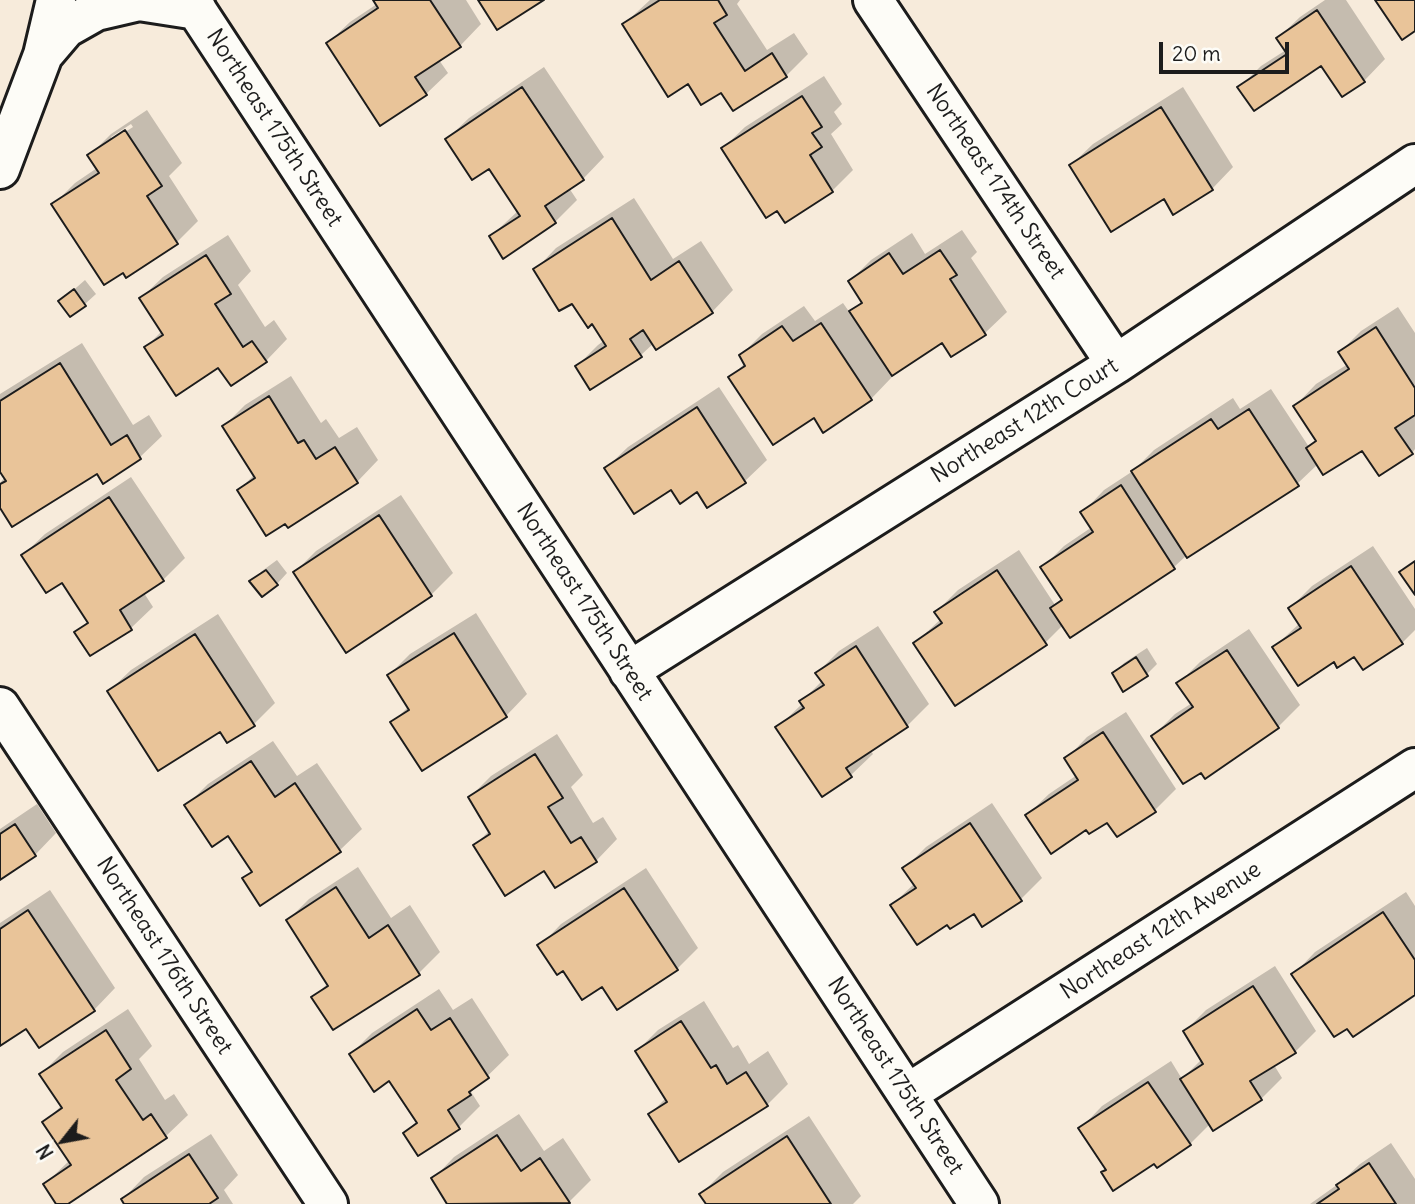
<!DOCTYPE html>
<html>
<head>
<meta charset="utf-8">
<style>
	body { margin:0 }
	#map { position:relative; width:1415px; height:1204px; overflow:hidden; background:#f7ebdb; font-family:Delius,sans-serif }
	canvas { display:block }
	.north { position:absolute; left:28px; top:1106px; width:70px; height:70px; -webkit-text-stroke:5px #fdfcf7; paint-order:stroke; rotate:239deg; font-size:19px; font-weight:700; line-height:28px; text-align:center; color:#1c1c1c }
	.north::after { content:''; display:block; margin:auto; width:24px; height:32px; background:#1c1c1c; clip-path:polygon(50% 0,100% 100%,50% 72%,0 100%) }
	.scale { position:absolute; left:1159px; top:42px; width:130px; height:32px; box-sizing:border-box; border:4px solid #1c1c1c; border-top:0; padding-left:9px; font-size:21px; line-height:24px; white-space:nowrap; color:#1c1c1c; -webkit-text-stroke:5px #fdfcf7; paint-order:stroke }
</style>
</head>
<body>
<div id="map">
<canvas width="1415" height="1204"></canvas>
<div class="north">N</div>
<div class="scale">20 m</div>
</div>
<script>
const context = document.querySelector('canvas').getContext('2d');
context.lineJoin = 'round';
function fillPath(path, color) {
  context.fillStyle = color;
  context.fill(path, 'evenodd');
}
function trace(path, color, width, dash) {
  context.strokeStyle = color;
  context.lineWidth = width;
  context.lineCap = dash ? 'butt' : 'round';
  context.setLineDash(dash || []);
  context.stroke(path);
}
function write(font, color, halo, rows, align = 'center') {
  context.font = font + ' Delius,sans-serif';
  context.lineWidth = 5;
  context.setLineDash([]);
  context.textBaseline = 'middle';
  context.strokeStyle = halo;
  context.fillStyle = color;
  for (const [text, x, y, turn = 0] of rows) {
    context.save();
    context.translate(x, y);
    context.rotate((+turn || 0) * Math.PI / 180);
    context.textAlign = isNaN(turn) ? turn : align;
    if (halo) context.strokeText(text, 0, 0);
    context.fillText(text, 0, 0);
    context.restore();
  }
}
fillPath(new Path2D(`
	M375,0H466L481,24L460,46L439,60L448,73L426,94L328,43L350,22L377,4Z
	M650,0H740L737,4L767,50L794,33L808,54L786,76L721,90L624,24Z
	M1325,0H1346L1385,59L1364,81L1322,63L1240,87L1261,66L1286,50L1278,38L1300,17Z
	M544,67L604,157L583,179L569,188L577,200L555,222L491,236L518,211L490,167L447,139L469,118Z
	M824,76L842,104L834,112L842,124L831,134L853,170L832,191L723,148L745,127Z
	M1183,87L1233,167L1212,189L1071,165L1093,144Z
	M147,110L182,163L169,176L198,221L177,242L124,270L53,205L75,183L97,168L89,156L111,134ZM131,124L133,127L111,141V137Z
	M634,198L673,259L701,241L733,290L712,312L654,343L641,355L590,388L577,366L598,345L605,340L593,322L572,301L535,270L556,248Z
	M962,230L977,252L971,258L1007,312L985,333L952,355L942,341L891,375L892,377L871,399L814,416L731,377L745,363L741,355L762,334L804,306L815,321L843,303L850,313L863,300L850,281L871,260L912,233L925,254Z
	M228,235L251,271L238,285L265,327L274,320L287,339L266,361L219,366L146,347L162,331L141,298L163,277Z
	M85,280L96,294L85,304L70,315L61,301Z
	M1398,307L1415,333V449L1412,453L1362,448L1318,464L1297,484L1187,555L1174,567L1070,636L1063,625L1045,643H915L941,619L936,612L958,590L1019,550L1055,605L1062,598L1043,567L1064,546L1092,527L1083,512L1104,490L1133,471L1154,450L1233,398L1240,409L1271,389L1309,447L1317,439L1295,406L1316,384L1348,364L1340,352L1361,331Z
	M82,343L133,425L149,415L162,436L140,457L103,481L97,471L0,505V483L5,477L0,469V394Z
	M291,376L321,423L326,419L339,438L357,427L378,460L357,482L239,490L255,474L224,426L245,405Z
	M719,387L767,460L745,481L708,506L697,490L671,487L606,468L628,447Z
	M131,477L185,558L163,580L144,593L153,607L131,628L91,654L76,633L88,621L62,580L23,555L45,534Z
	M401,495L453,573L431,595L346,651L295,572L316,551Z
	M1373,546L1415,609V630L1402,643L1355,654L1274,647L1300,623L1290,608L1312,586Z
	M277,560L287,573L277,584L252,581L262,571Z
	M476,613L527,694L506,716L393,722L409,706L389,675L410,654Z
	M218,614L275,703L254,724L220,730L109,691L131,670Z
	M878,626L929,704L907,726L870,750L873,754L851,775L822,794L778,727L803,703L802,701L823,680L817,673L839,651Z
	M1249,629L1300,705L1278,727L1205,776L1153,736L1175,714L1192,703L1179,683L1200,662Z
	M1147,648L1157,664L1147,674L1114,673L1124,663Z
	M1126,712L1176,789L1154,811L1108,820L1087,827L1027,815L1049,794L1077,775L1066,759L1087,737Z
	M557,734L583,775L571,787L593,823L603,817L617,839L596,861L545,869L475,845L490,830L470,797L491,776Z
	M273,741L297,776L317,763L362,829L340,850L261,903L244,879L253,870L229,833L186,806L208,784Z
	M992,803L1042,878L1021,899L983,924L974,911L948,922L892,905L915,883L905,868L926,847Z
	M37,804L56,833L35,855L0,878V829Z
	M358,867L391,918L410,905L440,952L418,974L314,997L328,983L288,920L309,899Z
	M646,868L698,948L677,969L602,985L540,946L561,924Z
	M50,890L115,988L94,1010L27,1026L0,1044V923Z
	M1406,892L1415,906V993L1294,974L1315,952Z
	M1275,966L1316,1031L1295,1052L1274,1065L1282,1078L1261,1099L1211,1123L1190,1144L1155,1161L1108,1169L1081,1128L1102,1106L1171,1061L1182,1079L1202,1059L1185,1031L1206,1010Z
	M439,989L453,1010L472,998L509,1055L471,1092L480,1106L459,1127L405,1133L417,1121L390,1079L351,1054L372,1033Z
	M704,1001L733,1048L738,1045L749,1064L768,1051L788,1084L767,1105L650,1114L666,1098L637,1051L658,1030Z
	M128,1009L152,1046L139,1059L165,1100L174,1094L188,1115L166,1136L65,1204H58L45,1184L70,1160L45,1122L62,1105L41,1074L63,1052Z
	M519,1114L544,1151L563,1138L591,1180L567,1204H449L433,1179L454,1157Z
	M809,1116L861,1196L853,1204H708L701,1194L723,1172Z
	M211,1134L238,1175L224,1190L233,1204H126L123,1199L144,1177Z
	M1391,1143L1415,1179V1204H1310L1341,1182L1360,1164Z`), '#0003');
const building = new Path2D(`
	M373,0H430L461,47L415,77L427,95L380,126L326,43L378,8Z
	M478,0H544L497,30Z
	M660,0H718L727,15L714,23L745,71L772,53L787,77L733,111L721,93L701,105L688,84L668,97L622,24Z
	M1375,0H1415V31L1402,40Z
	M1317,10L1365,82L1342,97L1321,66L1254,111L1237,87L1287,54L1276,38Z
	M522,87L584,180L545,206L556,223L503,259L489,236L520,216L489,169L472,180L445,139Z
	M802,96L822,127L812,133L822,147L810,155L833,192L785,223L777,211L766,218L721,148Z
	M1161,107L1213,190L1173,215L1164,199L1111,232L1069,165Z
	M125,130L162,186L147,196L178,244L126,278L123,273L104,285L51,204L99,173L87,155Z
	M612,218L651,280L679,261L713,313L656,350L643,330L630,339L642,357L590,390L575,366L606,346L592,324L588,328L572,304L559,311L533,269Z
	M940,250L957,275L950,279L986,335L951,357L942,343L892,376L849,311L862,303L848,281L889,253L903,274Z
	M206,255L231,294L215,304L243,347L252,341L267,362L231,386L218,368L176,396L144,347L163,335L139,298Z
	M74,289L86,306L70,317L58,301Z
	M821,323L872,400L823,433L814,418L773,445L728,377L745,366L739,355L782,326L793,341Z
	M1376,327L1415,388V415L1395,428L1413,454L1379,476L1362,451L1323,475L1306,448L1316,441L1293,406L1349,369L1338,352Z
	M60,363L111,445L127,435L141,459L103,484L97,474L12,527L0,508V484L6,481L0,472V401Z
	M269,396L298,443L304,440L316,459L335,447L358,483L288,528L285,524L266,536L237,490L255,478L222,426Z
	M697,407L746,483L707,508L697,492L680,504L671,490L634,514L604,468Z
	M1249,409L1299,486L1187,558L1131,471L1211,419L1218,429Z
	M1121,485L1175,569L1070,638L1050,608L1062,600L1040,567L1093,532L1080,512Z
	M109,497L164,581L120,610L132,630L90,656L74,632L88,623L62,583L46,593L21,555Z
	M379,515L432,596L346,653L293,572Z
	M1415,561V595L1399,572Z
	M1351,566L1403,644L1363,670L1354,657L1337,668L1334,662L1298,686L1272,647L1301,628L1288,608Z
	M266,570L278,585L262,597L249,581Z
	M997,570L1047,645L955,706L913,643L942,623L934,612Z
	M454,633L507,717L422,771L390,722L409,710L387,675Z
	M195,634L255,726L227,743L220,732L158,771L107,691Z
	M856,646L908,727L846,768L852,777L822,797L775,727L804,708L799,701L824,685L815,673Z
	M1227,650L1279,728L1205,779L1201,773L1183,784L1151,736L1193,707L1176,683Z
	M1136,657L1148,676L1123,692L1112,673Z
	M1103,732L1156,812L1117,837L1107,823L1089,834L1086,830L1051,854L1025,815L1078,780L1064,758Z
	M535,754L563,798L548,807L571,843L581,837L597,862L555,888L544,871L505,896L473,845L490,834L468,797Z
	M251,761L275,797L295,783L341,852L260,906L242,878L252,872L228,836L212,847L184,805Z
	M970,823L1022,901L982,927L974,914L950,929L947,925L917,945L890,905L916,888L902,868Z
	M15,824L36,856L0,880V834Z
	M336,887L369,938L388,925L420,975L333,1030L311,997L328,986L286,920Z
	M624,888L678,970L617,1010L602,987L582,1000L563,971L557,975L537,945Z
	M28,910L95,1011L39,1048L26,1029L0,1046V929Z
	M1383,912L1415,960V995L1353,1037L1347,1029L1334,1037L1291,974Z
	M1253,986L1296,1053L1250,1081L1262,1100L1213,1131L1180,1079L1203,1064L1183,1031Z
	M417,1009L431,1030L450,1018L489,1078L469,1092L471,1095L448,1110L460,1129L418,1156L403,1133L417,1123L389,1081L374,1092L349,1054Z
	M681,1021L711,1068L716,1065L727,1084L746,1072L768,1106L679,1162L648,1114L667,1102L635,1051Z
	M106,1030L131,1069L116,1080L143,1120L151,1114L167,1138L68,1204H56L43,1184L71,1165L42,1122L62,1108L39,1074Z
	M1148,1082L1191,1145L1157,1168L1154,1164L1113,1191L1101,1172L1106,1170L1078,1128Z
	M497,1135L521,1171L540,1158L570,1203L447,1204L431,1178Z
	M787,1136L831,1204H706L699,1194Z
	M189,1154L218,1198L209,1204H124L121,1199Z
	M1369,1163L1396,1204H1317L1339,1189L1336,1185Z`);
fillPath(building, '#e9c499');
trace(building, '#1c1c1c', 2);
const street = new Path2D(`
	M190,0L979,1204
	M873,0L1116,364
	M43,55L66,28L96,11L139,1L197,10
	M0,169L43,55L56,0
	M629,671L1116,364L1415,164
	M0,707L328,1204
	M907,1094L1415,768`);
trace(street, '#1c1c1c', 44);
trace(street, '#fdfcf7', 38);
write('23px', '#1c1c1c', '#fdfcf7', [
	["Northeast 175th Street",274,128,57],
	["Northeast 174th Street",995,182,56],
	["Northeast 12th Court",1025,421,-32],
	["Northeast 175th Street",584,602,57],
	["Northeast 12th Avenue",1161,931,-33],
	["Northeast 176th Street",164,956,57],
	["Northeast 175th Street",895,1076,57]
]);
</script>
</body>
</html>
